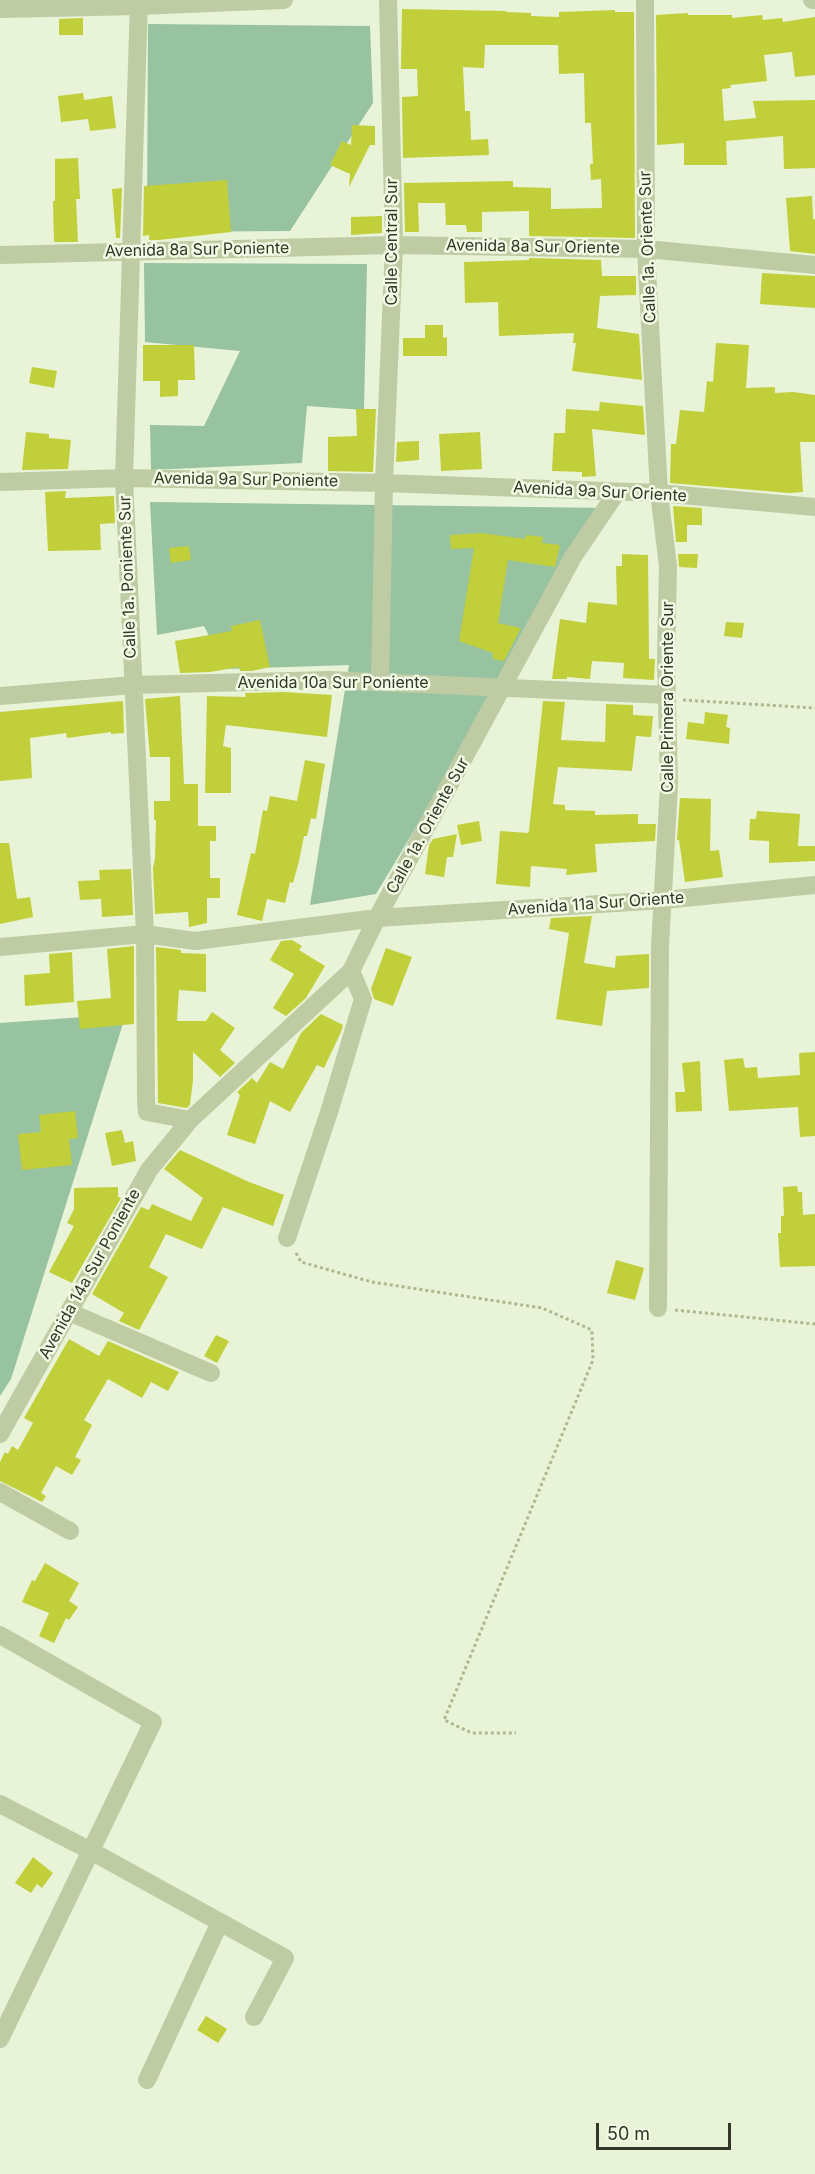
<!DOCTYPE html>
<html>
<head>
<meta charset="utf-8">
<style>
	body { margin:0 }
	#map { position:relative; width:815px; height:2174px; overflow:hidden; background:#e9f3d8; font-family:Inter,sans-serif }
	canvas { display:block }
	.scale { position:absolute; left:596px; top:2123px; width:135px; height:27px; box-sizing:border-box; border:3px solid #343726; border-top:0; padding-left:8px; font-size:18px; line-height:21px; white-space:nowrap; color:#343726; -webkit-text-stroke:4px #f2fbe5; paint-order:stroke }
</style>
</head>
<body>
<div id="map">
<canvas width="815" height="2174"></canvas>
<div class="scale">50 m</div>
</div>
<script>
const context = document.querySelector('canvas').getContext('2d');
context.lineJoin = 'round';
function fillPath(path, color) {
  context.fillStyle = color;
  context.fill(path, 'evenodd');
}
function trace(path, color, width, dash) {
  context.strokeStyle = color;
  context.lineWidth = width;
  context.lineCap = dash ? 'butt' : 'round';
  context.setLineDash(dash || []);
  context.stroke(path);
}
function write(font, color, halo, rows, align = 'center') {
  context.font = font + ' Inter,sans-serif';
  context.lineWidth = 5;
  context.setLineDash([]);
  context.textBaseline = 'middle';
  context.strokeStyle = halo;
  context.fillStyle = color;
  for (const [text, x, y, turn = 0] of rows) {
    context.save();
    context.translate(x, y);
    context.rotate((+turn || 0) * Math.PI / 180);
    context.textAlign = isNaN(turn) ? turn : align;
    if (halo) context.strokeText(text, 0, 0);
    context.fillText(text, 0, 0);
    context.restore();
  }
}
fillPath(new Path2D(`
	M148,24L370,26L373,103L290,231L147,232Z
	M144,263L367,264L364,410L307,406L302,463L151,470L150,425L204,426L240,351L145,342Z
	M150,502L608,508L376,894L310,905L349,665L226,669L204,626L157,635Z
	M126,1014L11,1379L0,1396V1023Z`), '#97c3a0');
fillPath(new Path2D(`
	M402,9L506,11V12L531,13V16L559,17V12L615,10V12H634L635,238L529,236V211L482,212V232H467L466,225H446L445,203H418L419,232H405L404,183L513,181V187L551,188V209L602,208L601,179L591,180L590,164H593L591,123H585L584,73L559,74L558,45H485L484,68L463,67L465,111H470L471,140L488,139L489,155L403,158L402,97L418,96L417,69H401Z
	M688,13V15H732V18L762,15L763,20L782,18L783,22L815,17V75L795,77L792,52L764,55L767,81L730,85L731,88L722,89L724,121L756,118L753,101L815,100V168L784,169L783,136L726,141L727,165H684V143L657,145L656,15Z
	M83,18V35H59V19Z
	M83,93L84,100L112,96L116,128L90,131L88,119L61,122L58,96Z
	M352,125L375,126V145H370L349,187L350,174L330,165L342,141L351,145Z
	M78,158L80,199H76L78,242H54L53,201H55V159Z
	M227,180L231,232L159,240H149V235L143,236L144,186Z
	M122,188L120,238H116L112,189Z
	M812,196L813,219H815V254L790,251L786,198Z
	M382,216V233L351,235V217Z
	M529,258L601,260L602,276H636V295L600,296L597,328L639,334L642,380L572,371L576,343H573L574,333L499,336L498,302L465,303L464,262L529,260Z
	M762,273L815,276V308L760,304Z
	M425,325H443V338L447,337V356H403V338H425Z
	M716,343L749,345L746,388L775,387V393L793,392L815,395V442H800L803,492L789,493L670,483L671,444H676L680,410L704,412L707,381L713,382Z
	M143,345H194L195,380H178V396L160,397V381H143Z
	M32,367L57,371L54,388L29,383Z
	M600,402L643,406L645,435L592,429L596,476L582,477V472L552,471L554,433H565L566,409L599,411Z
	M356,409H376L373,472L328,471V437L357,436Z
	M26,432L49,434V438L71,440L68,469L22,470Z
	M480,432L482,469L441,471L439,434Z
	M419,441V460L396,462L397,442Z
	M66,491L65,498L114,496L115,523L100,524L101,550L48,551L45,492Z
	M673,506L702,508V525H687V542H676Z
	M481,533L525,539L526,535L543,537L542,543L560,545L555,567L508,560L498,623L521,628L504,661L493,659V653L459,641L474,548L451,549L450,535Z
	M189,546L191,560L171,563L169,548Z
	M622,554L648,555L649,659H655L654,680L623,678L624,663L592,661L590,679L567,677V679H552L560,619L586,623L588,602L617,605L616,566H622Z
	M678,554H698L697,568L679,567Z
	M260,620L270,667L252,671H240L239,667L210,672L180,673L175,641L232,631L231,626Z
	M726,622L744,623L742,638L724,636Z
	M284,692L332,695L327,737L226,725L223,746L231,748V793H205L207,696L246,697L245,693Z
	M180,696L184,784H198V826H216V841H210V878H220V898H207V923L189,927L188,912L155,914L153,868L155,859L156,820H154V801H170V757H150L145,699Z
	M123,701L124,733L111,734V732L67,738L66,733L30,738L32,778L0,781V712Z
	M543,701L565,702L561,740L605,742L606,704L633,705V715L653,716L651,737L636,736L632,771L558,767L553,804L565,805V810L595,811V815L638,814V824H656L655,841L595,844L597,872L566,875L567,869L531,866L530,887L496,884L500,831L528,833L529,831Z
	M705,712L728,715L726,727L730,728L729,744L686,739L688,722L704,724Z
	M305,760L325,764L316,819L311,818L307,836H304L299,861L293,883L290,882L285,903L267,899L262,921L237,915L251,853L255,854L263,810L267,811L270,796L297,801Z
	M680,798L711,799L710,851L719,850L723,877L685,882L679,840H677Z
	M757,811L800,814L798,846H815V861L769,863V841L749,840L750,819H756Z
	M479,821L482,841L461,845L457,825Z
	M457,834L453,857H447L444,877L425,874L429,845L433,839Z
	M0,843H9L17,899L30,897L33,917L0,924Z
	M131,869L133,915L102,917L101,899L80,900L78,881L100,880L99,870Z
	M592,916L584,963L615,968L616,956L649,954V988L607,991L602,1026L556,1019L569,933L549,929L551,918Z
	M292,940L302,946L299,950L325,966L306,998L286,1016L273,1008L294,974L270,960L281,941Z
	M134,946V1024L80,1029L77,1001L111,998L107,949Z
	M156,947L181,950V953L206,954V992L179,990L177,1021H206L212,1012L235,1028L220,1050L235,1063L220,1077L193,1052V1080L190,1105L187,1108L158,1103Z
	M386,948L412,957L393,1006L374,999L371,989Z
	M72,952L74,1002L25,1006L24,975L50,973L49,954Z
	M321,1014L343,1025L341,1032L324,1068L317,1065L290,1112L270,1101L255,1144L227,1135L240,1095L237,1092L252,1078L257,1083L270,1062L283,1069L301,1033Z
	M815,1052V1136L800,1137L798,1107L729,1111L724,1060L743,1058L745,1068L757,1067L758,1078L800,1075L799,1053Z
	M700,1061L702,1111L676,1112L675,1092H685L682,1063Z
	M75,1111L78,1138L69,1139L72,1165L22,1170L18,1134L41,1132L39,1115Z
	M122,1130L125,1143L133,1141L136,1161L112,1166L105,1133Z
	M180,1150L249,1182L284,1195L273,1226L223,1207L202,1249L166,1234L149,1267L168,1277L139,1330L119,1321L124,1313L92,1294L141,1207L149,1210L152,1204L191,1221L203,1198L164,1169Z
	M797,1186L798,1192H802L803,1215L815,1214V1266L780,1267L778,1233H781V1216H784L783,1187Z
	M118,1187V1197L121,1198L72,1283L49,1272L74,1226L67,1223L74,1209V1188Z
	M616,1260L644,1268L635,1300L607,1293Z
	M216,1335L229,1341L217,1363L204,1356Z
	M69,1339L99,1356L108,1341L179,1372L168,1391L151,1382L142,1398L108,1379L84,1420L92,1425L75,1457L81,1460L72,1475L56,1466L41,1493L46,1496L42,1502L0,1481V1462L5,1452L8,1454L12,1446L18,1450L33,1423L24,1418Z
	M45,1563L79,1583L69,1601L78,1607L69,1620L66,1618L54,1643L39,1636L49,1613L22,1602L32,1580L35,1581Z
	M33,1857L53,1873L42,1888L37,1884L31,1893L15,1883Z
	M206,2016L227,2029L218,2043L197,2030Z`), '#c1cf3a');
trace(new Path2D(`
	M683,700L815,708
	M296,1253L301,1262L372,1282L542,1308L592,1330L593,1360L444,1720L472,1733H516
	M675,1310L815,1324`), '#acb88e', 3, [3, 3]);
trace(new Path2D(`
	M139,0L124,478L145,934L146,1100L147,1112L190,1120
	M645,0L646,249L659,493L668,566L666,659L669,785L660,946L658,1308
	M812,0H815
	M0,9L139,6L284,0
	M0,255L394,245L646,249L815,265
	M0,482L124,478L384,483L659,493L815,507
	M380,682L384,483L394,245L388,0
	M0,696L133,685L330,680L667,695
	M0,947L145,934L195,941L377,918L664,900L815,885
	M287,1238L330,1109L363,999L351,971
	M69,1312L211,1373
	M0,1434L149,1170L190,1120L351,971L377,918L573,557L617,492
	M0,1492L70,1531
	M0,1635L153,1722L0,2039
	M0,1804L91,1851L285,1958L254,2017
	M147,2080L220,1922`), '#bfcca3', 18);
write('16px', '#343726', '#f2fbe5', [
	["Calle Central Sur",392,242,-90],
	["Avenida 8a Sur Oriente",533,247,1],
	["Calle 1a. Oriente Sur",648,247,-92],
	["Avenida 8a Sur Poniente",197,250,-1],
	["Avenida 9a Sur Poniente",246,480,1],
	["Avenida 9a Sur Oriente",600,492,3],
	["Calle 1a. Poniente Sur",128,577,-92],
	["Avenida 10a Sur Poniente",333,683],
	["Calle Primera Oriente Sur",668,697,-90],
	["Calle 1a. Oriente Sur",428,826,-61],
	["Avenida 11a Sur Oriente",596,904,-4],
	["Avenida 14a Sur Poniente",90,1274,-61]
]);
</script>
</body>
</html>
